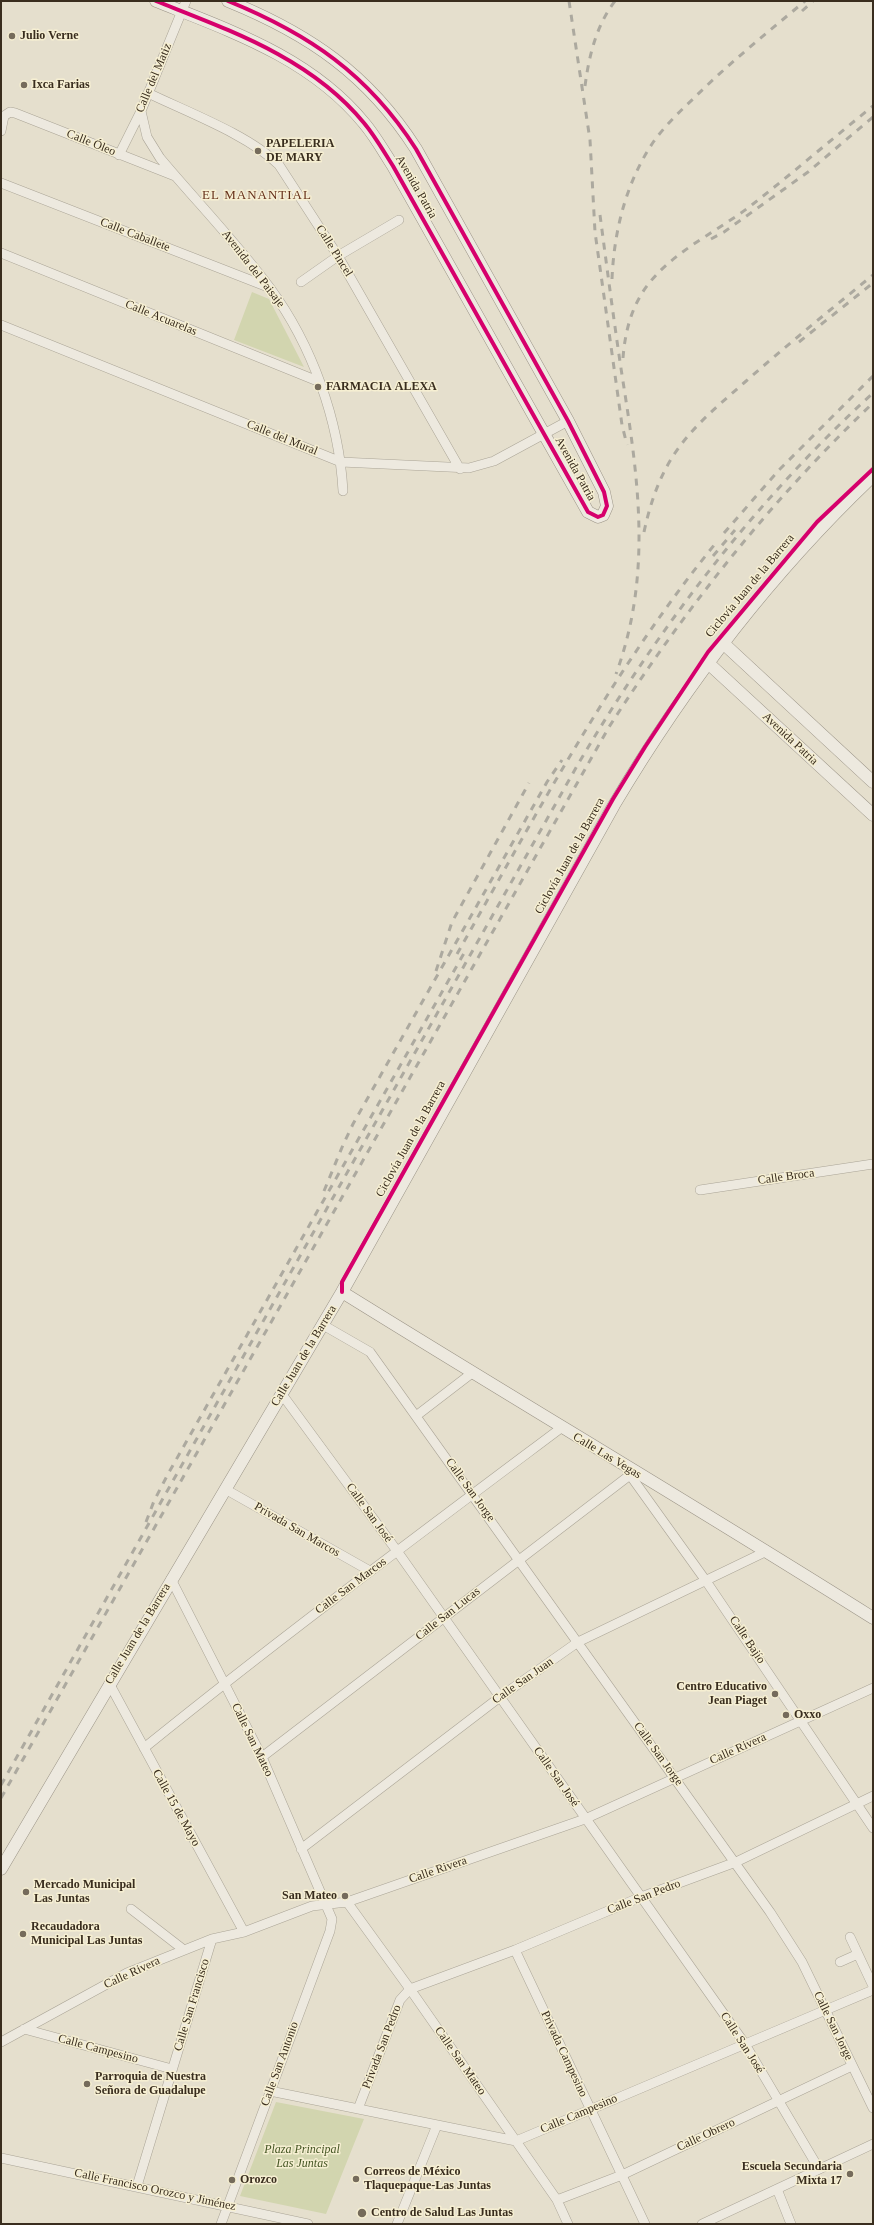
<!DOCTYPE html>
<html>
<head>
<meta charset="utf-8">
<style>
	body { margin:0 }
	#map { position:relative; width:874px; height:2225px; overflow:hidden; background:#e5dfcd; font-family:"Times New Roman",serif }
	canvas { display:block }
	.frame { position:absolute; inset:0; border:2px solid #392d1e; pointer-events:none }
</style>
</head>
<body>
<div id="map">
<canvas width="874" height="2225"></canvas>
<div class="frame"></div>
</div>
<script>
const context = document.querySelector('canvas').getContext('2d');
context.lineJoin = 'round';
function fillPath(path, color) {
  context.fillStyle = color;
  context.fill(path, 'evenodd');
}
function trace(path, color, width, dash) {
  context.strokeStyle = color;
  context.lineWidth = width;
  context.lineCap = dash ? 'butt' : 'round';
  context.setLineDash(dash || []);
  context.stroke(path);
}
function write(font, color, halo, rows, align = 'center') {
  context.font = font + ' "Times New Roman",serif';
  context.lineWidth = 3;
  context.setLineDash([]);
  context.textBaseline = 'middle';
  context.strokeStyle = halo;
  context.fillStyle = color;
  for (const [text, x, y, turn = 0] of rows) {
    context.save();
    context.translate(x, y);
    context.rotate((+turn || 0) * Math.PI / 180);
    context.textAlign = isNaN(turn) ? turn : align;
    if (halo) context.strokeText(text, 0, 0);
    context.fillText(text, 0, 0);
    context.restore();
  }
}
fillPath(new Path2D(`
	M252,292L269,299L304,367L234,340Z
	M276,2102L364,2119L326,2214L240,2196Z`), '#d2d5af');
const street = new Path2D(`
	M148,93C187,112 249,135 279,165L338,256L460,469
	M141,111L147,137L160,158C196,201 236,242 270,288C312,345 339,420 343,491
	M1,131L4,116L10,112L15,113L175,176
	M119,155L141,111L186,1
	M1,183L268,287
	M1,253L320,382
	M301,282L338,256L399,220
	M1,325L341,462L469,468L494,461L568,421
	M700,1190L873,1164
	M323,1325L370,1352L770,1912L802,1962L873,2108
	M281,1393L397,1551L745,2044L819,2169
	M416,1416L472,1373
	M630,1475L706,1581L873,1828
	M225,1489L370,1571
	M171,1579L262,1757L332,1919L330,1931L221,2224
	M109,1683L244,1932
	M144,1748C280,1638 421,1533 561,1428
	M262,1757L630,1475L636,1474
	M301,1849L500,1697L578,1642L767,1551
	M347,1902L410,1989L557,2200L568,2224
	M131,1909L184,1950
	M850,1937L873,1986
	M515,1950L645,2224
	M840,1962L858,1954
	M24,2029L172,2069
	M1,2042L127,1973L212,1939L244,1932L312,1906L347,1902L585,1819L873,1688
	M270,2091L516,2141L873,1990
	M358,2109L400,2000L410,1989L515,1950L641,1897L736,1862L873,1796
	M1,2158L308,2224
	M137,2186L212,1939
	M777,2189L791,2224
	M557,2200L622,2175L852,2066
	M397,2224L437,2125
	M702,2224L873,2144`);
const secondary = new Path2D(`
	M156,1C231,31 311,58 364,123C375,136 384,152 393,166L588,512L598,517L603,515L607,506L604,492L568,421L416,149C368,74 309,34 228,1
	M723,643L873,782
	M707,662L873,815
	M342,1292C519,1402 697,1507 873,1618
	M1,1869L342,1292L614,805C686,684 771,573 873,476`);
trace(street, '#aaa496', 10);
trace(secondary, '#9a9386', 13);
trace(street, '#ede9df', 9);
trace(secondary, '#ede9df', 12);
trace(new Path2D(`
	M569,1L590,140L595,232L622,425L627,445
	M802,11L813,1
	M585,86C589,56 596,26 615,1
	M600,215C607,268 614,322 622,375C638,477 653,573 616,674
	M711,239L724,232L808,172L873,117
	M612,279C614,231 626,182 654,141C665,126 679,112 693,99C728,64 767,33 805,1
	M799,342L873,283
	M623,358C625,331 632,304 650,282C677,249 720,230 753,204C794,172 833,138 873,106
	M644,532C650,504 659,477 675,453C694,425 720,404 745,382C787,345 830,310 873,275
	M724,533L779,470L873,376
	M713,556L735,530
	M457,954C537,813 612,671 715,544
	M436,971L452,922L529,783
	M324,1191L343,1145L353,1124L547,782L562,760
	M146,1522L154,1501L168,1474L467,948
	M1,1785L577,766C658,628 755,501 873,393
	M1,1798L609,727C685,609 771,500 873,403`), '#aca99f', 3, [7, 7]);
trace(new Path2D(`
	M156,1C231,31 311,58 364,123C375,136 384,152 393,166L588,512L598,517L603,515L607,506L604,492L568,421L416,149C368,74 309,34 228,1
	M342,1292V1282L613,799L645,747L708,652L817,522L873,469`), '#d6006c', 4);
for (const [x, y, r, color] of [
	[12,36,4,"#756b5b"],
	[24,85,4,"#756b5b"],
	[258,151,4,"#756b5b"],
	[318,387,4,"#756b5b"],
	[775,1694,4,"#756b5b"],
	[786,1715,4,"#756b5b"],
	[26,1892,4,"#756b5b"],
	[345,1896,4,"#756b5b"],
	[23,1934,4,"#756b5b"],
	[87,2084,4,"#756b5b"],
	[850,2174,4,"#756b5b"],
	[356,2179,4,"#756b5b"],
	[232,2180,4,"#756b5b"],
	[362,2213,5,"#756b5b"]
]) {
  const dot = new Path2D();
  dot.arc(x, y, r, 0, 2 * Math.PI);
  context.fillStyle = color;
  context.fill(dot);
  trace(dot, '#f6efd2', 1.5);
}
write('bold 12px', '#392d1e', '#f6efd2', [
	["Julio Verne",20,36],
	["Ixca Farias",32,85],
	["PAPELERIA",266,144],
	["DE MARY",266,158],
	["FARMACIA ALEXA",326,387],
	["Centro Educativo",767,1687,"right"],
	["Jean Piaget",767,1701,"right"],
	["Oxxo",794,1715],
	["Mercado Municipal",34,1885],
	["Las Juntas",34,1899],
	["San Mateo",337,1896,"right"],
	["Recaudadora",31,1927],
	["Municipal Las Juntas",31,1941],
	["Parroquia de Nuestra",95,2077],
	["Señora de Guadalupe",95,2091],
	["Escuela Secundaria",842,2167,"right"],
	["Mixta 17",842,2181,"right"],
	["Correos de México",364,2172],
	["Tlaquepaque-Las Juntas",364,2186],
	["Orozco",240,2180],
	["Centro de Salud Las Juntas",371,2213]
], 'left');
write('12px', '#392d1e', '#f6efd2', [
	["Calle del Matiz",154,78,-67],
	["Calle Óleo",91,143,22],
	["Avenida Patria",416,187,60],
	["Calle Caballete",135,235,21],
	["Calle Pincel",334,251,58],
	["Avenida del Paisaje",253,269,52],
	["Calle Acuarelas",161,318,22],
	["Calle del Mural",282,438,22],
	["Avenida Patria",575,469,61],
	["Ciclovía Juan de la Barrera",750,586,-50],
	["Avenida Patria",790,739,43],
	["Ciclovía Juan de la Barrera",570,856,-61],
	["Ciclovía Juan de la Barrera",411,1139,-61],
	["Calle Broca",786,1177,-8],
	["Calle Juan de la Barrera",304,1356,-59],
	["Calle Las Vegas",607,1456,31],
	["Calle San Jorge",470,1490,54],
	["Calle San José",369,1513,54],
	["Privada San Marcos",297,1530,30],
	["Calle San Marcos",351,1586,-37],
	["Calle San Lucas",448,1614,-38],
	["Calle Juan de la Barrera",138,1634,-59],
	["Calle Bajío",747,1640,56],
	["Calle San Juan",523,1681,-35],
	["Calle San Mateo",252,1740,64],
	["Calle Rivera",738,1749,-24],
	["Calle San Jorge",658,1754,54],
	["Calle San José",556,1777,55],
	["Calle 15 de Mayo",176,1808,61],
	["Calle Rivera",438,1870,-19],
	["Calle San Pedro",644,1897,-21],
	["Calle Rivera",132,1973,-25],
	["Calle San Francisco",192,2005,-73],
	["Calle San Jorge",833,2026,64],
	["Calle San José",742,2043,57],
	["Privada San Pedro",382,2047,-69],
	["Calle Campesino",98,2049,15],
	["Privada Campesino",564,2054,65],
	["Calle San Mateo",460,2061,55],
	["Calle San Antonio",280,2064,-70],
	["Calle Campesino",579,2114,-23],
	["Calle Obrero",706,2135,-25],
	["Calle Francisco Orozco y Jiménez",155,2190,12]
]);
write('italic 12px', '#455624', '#f6efd2', [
	["Plaza Principal",302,2150],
	["Las Juntas",302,2164]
]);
context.letterSpacing = '1px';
write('13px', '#67321c', '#f6efd2', [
	["EL MANANTIAL",257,196]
]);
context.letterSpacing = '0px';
</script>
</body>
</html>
